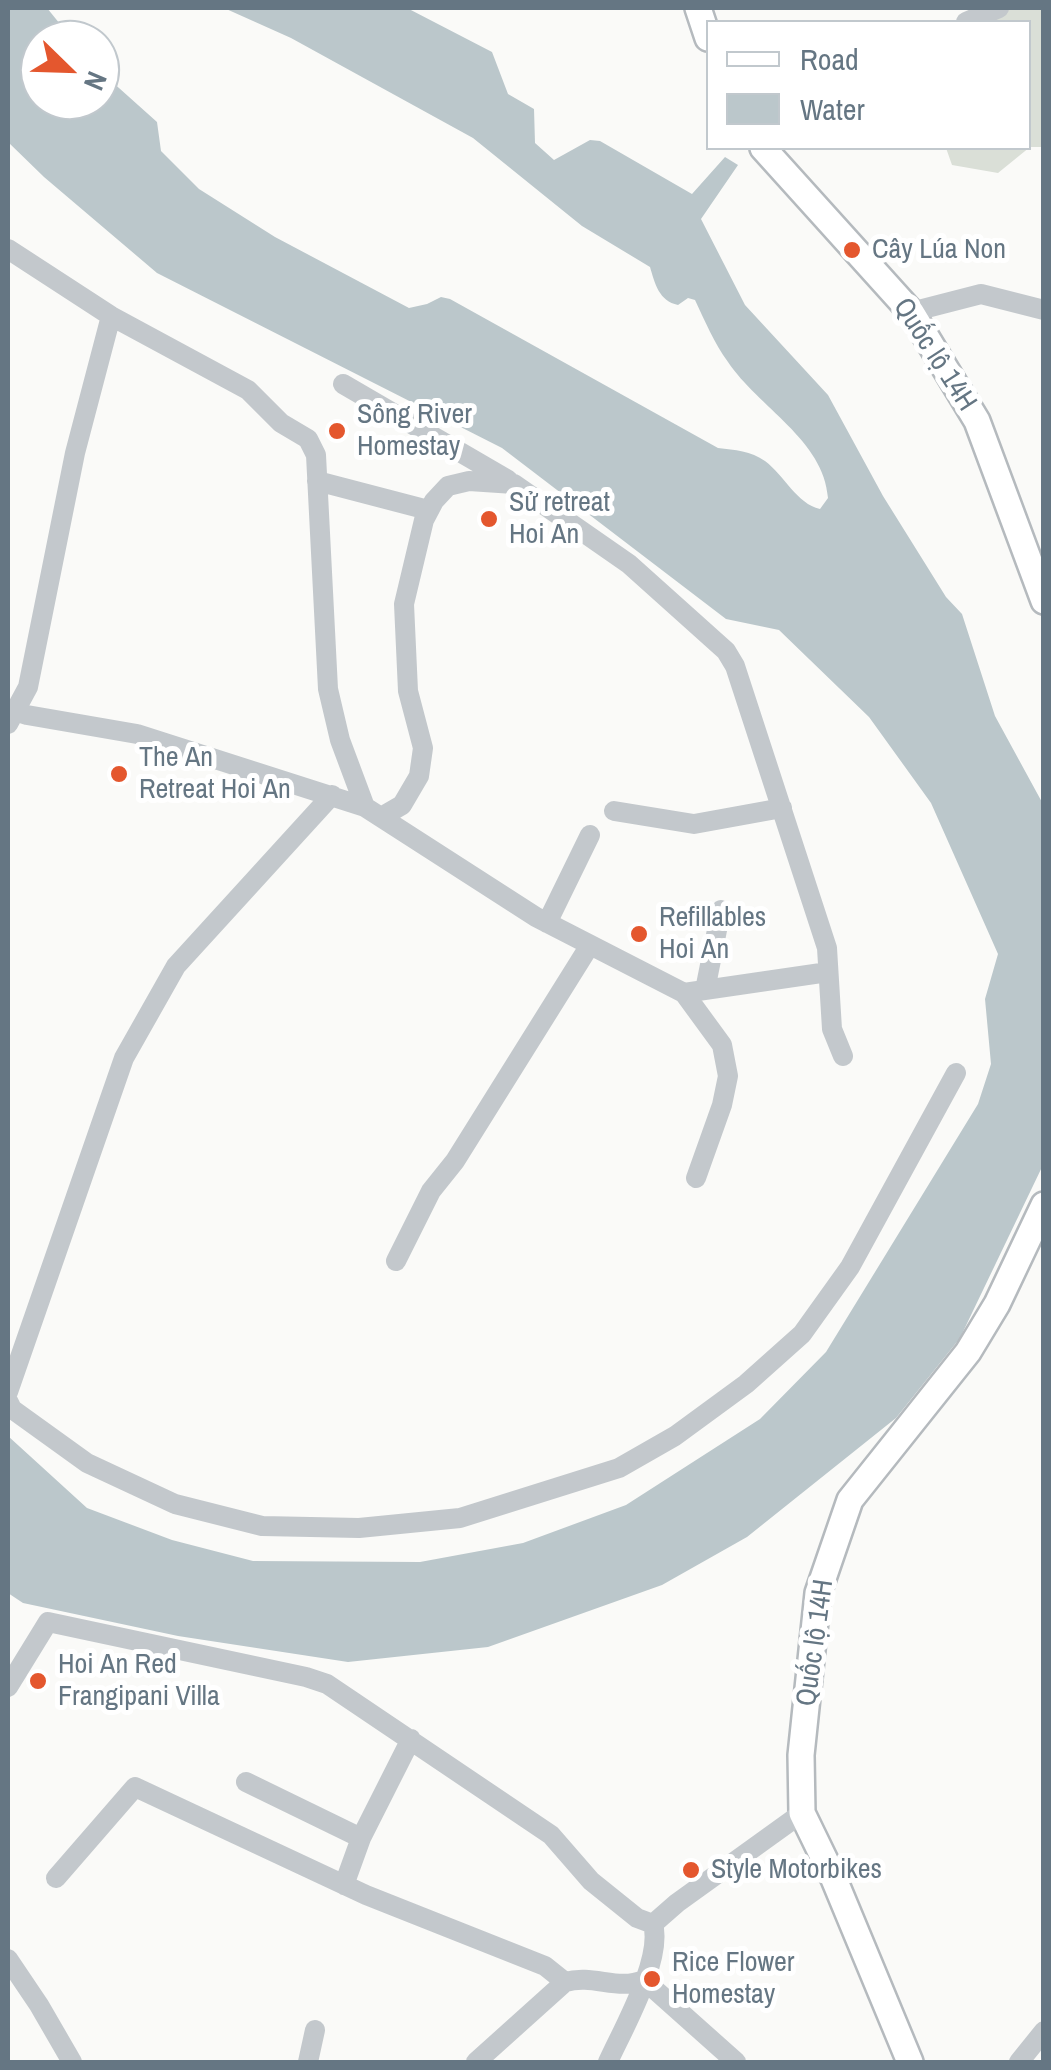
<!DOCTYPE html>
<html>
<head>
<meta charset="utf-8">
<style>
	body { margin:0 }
	#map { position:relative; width:1051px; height:2070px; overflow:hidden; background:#fafaf8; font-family:"Archivo Narrow",sans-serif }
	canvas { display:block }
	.frame { position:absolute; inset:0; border:10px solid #657683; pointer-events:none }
	.legend { position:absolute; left:706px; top:20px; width:325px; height:130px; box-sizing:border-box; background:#fff; border:2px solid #c1c8cd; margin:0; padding:12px 18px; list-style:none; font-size:30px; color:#657683 }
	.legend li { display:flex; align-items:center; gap:20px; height:50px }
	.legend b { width:50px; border:2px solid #c1c8cd }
	.north { position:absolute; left:20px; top:20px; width:100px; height:100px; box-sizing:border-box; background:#fff; border:2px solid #c1c8cd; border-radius:50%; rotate:113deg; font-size:28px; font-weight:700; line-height:40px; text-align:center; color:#657683 }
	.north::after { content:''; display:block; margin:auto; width:35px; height:45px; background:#e4572e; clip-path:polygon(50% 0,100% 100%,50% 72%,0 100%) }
</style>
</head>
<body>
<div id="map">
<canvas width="1051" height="2070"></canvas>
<div class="frame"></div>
<ul class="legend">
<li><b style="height:12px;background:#fff"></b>Road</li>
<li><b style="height:28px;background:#bbc7cb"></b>Water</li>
</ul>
<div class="north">N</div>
</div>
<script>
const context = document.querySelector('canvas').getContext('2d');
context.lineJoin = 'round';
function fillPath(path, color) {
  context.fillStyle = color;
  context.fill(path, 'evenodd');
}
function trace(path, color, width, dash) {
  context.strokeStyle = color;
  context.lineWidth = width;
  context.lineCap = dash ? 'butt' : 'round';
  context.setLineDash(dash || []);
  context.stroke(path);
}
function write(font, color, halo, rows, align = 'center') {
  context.font = font + ' "Archivo Narrow",sans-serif';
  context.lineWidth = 10;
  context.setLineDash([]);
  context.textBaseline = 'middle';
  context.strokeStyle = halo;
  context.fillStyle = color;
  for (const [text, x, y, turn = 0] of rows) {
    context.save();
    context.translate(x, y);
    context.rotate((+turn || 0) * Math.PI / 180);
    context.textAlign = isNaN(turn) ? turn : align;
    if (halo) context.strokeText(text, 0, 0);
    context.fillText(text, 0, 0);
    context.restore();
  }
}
fillPath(new Path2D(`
	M997,8H1043V147H1030L998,173L952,165L946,148H1028V22H994L991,11Z`), '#dadfd7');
fillPath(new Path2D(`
	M8,8H47L73,40H40V100H100V71L157,122L161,151L199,189L275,237L409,308L427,304L441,297L450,299L718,448C735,450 751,451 765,461C784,475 797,504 820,509L828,498C824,440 758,407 728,362C714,343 705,321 695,300L688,298L678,305C659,301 655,284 650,267L582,226L473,138L291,38L224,8H407L492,52L508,94L534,109L535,143L554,160L590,140L600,141L692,194L725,157L738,165L701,219L745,305L828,395L883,496L946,597L962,614L995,716L1043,804V1165L960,1338L896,1418L747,1537L662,1585L488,1647L348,1662L178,1636L23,1603L8,1593V1436L87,1508L172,1540L253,1561L420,1562L523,1543L626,1505L760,1419L826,1352L978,1104L991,1064L985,999L998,954L931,803L869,717L779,630L726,619L502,448L157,273L44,177L8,142Z`), '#bbc7cb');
const major = new Path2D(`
	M698,8L708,38
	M763,148L911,312L977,421L1044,601
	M910,2062L834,1879L802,1813L801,1755L818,1593L850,1500L968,1352L997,1304L1044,1205`);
trace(major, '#b5babe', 30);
trace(new Path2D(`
	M966,22L999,8
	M8,249L111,316L248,390L281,423L308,439L316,455L328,689L340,740L365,807
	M911,312L981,294L1044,310
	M343,384L508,480
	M317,481L428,510
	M8,709L27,715L137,734L365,807L536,917L684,993L722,1045L728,1076L722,1105L696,1178
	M8,724L28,687L75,453L111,316
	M614,811L694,824L782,808
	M383,816L402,805L419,776L423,748L408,691L404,604L424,520L434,501L448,486L469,481L514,484L629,564L726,651L735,666L827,948L832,1029L843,1056
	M547,923L590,835
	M705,990L721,910
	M684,993L828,972
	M396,1261L431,1191L455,1161L590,945
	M8,1392L124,1058L176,966L332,795
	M8,1401L12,1409L87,1463L175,1504L262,1526L359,1528L460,1518L619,1468L675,1436L746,1384L802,1334L850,1267L956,1073
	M8,1687L48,1622L306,1677L327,1684L551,1835L591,1881L637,1918L653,1924
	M246,1782L361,1838
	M56,1878L135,1787L366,1895L545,1966L565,1982
	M344,1885L361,1838L411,1739
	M8,1959L39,2005L72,2062
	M644,1980L736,2062
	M308,2062L315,2030
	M476,2062L565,1982C594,1974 617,1991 644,1980
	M608,2062C623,2029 663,1959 653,1924L677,1903L802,1813
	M1019,2062L1044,2031`), '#c3c8cc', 20);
trace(major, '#fff', 25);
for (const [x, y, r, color] of [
	[852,250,10,"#e4572e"],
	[337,431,10,"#e4572e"],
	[489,519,10,"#e4572e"],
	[119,774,10,"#e4572e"],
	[639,934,10,"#e4572e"],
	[38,1681,10,"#e4572e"],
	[691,1870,10,"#e4572e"],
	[652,1979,10,"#e4572e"]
]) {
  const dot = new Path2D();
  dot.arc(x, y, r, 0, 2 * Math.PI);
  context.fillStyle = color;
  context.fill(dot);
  trace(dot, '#fff', 4);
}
write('28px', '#657683', '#fff', [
	["Cây Lúa Non",872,250],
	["Sông River",357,415],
	["Homestay",357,447],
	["Sử retreat",509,503],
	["Hoi An",509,535],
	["The An",139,758],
	["Retreat Hoi An",139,790],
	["Refillables",659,918],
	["Hoi An",659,950],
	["Hoi An Red",58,1665],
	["Frangipani Villa",58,1697],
	["Style Motorbikes",711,1870],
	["Rice Flower",672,1963],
	["Homestay",672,1995]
], 'left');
write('28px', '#657683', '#fff', [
	["Quốc lộ 14H",934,355,57],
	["Quốc lộ 14H",816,1643,-82]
]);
</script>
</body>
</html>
